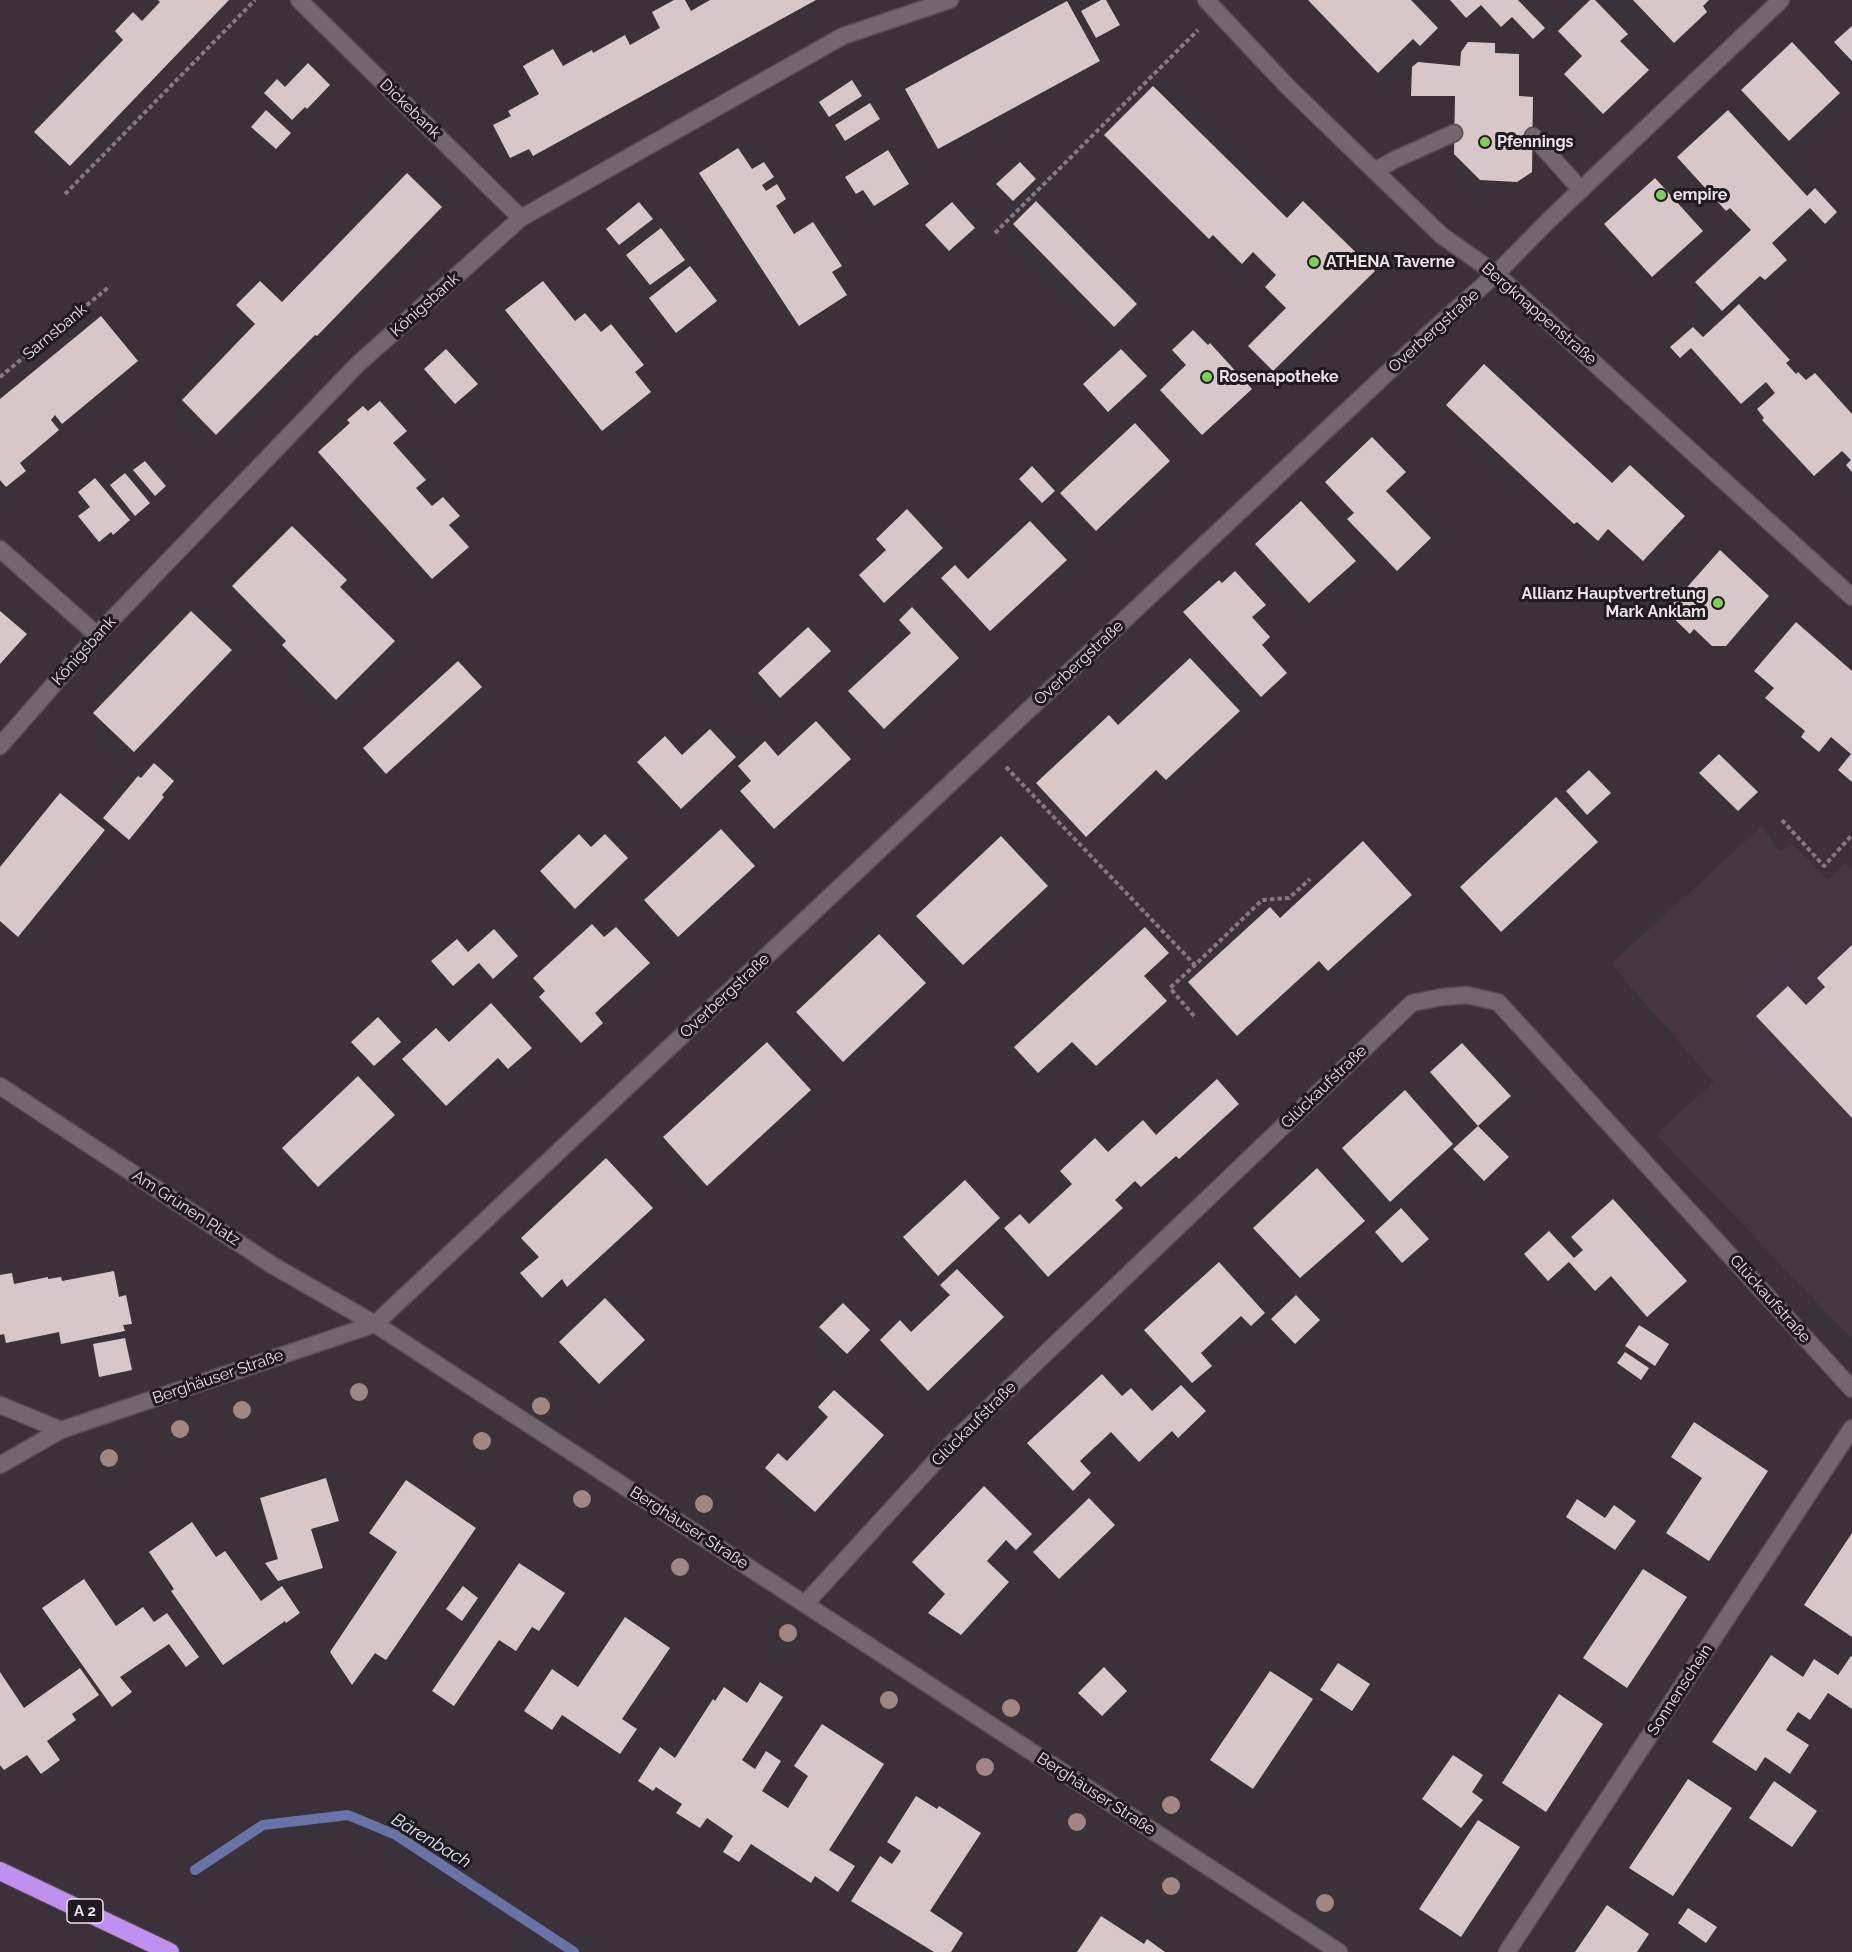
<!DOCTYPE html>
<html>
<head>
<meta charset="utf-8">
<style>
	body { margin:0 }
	canvas { display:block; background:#3b3138 }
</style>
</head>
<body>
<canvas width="1852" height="1952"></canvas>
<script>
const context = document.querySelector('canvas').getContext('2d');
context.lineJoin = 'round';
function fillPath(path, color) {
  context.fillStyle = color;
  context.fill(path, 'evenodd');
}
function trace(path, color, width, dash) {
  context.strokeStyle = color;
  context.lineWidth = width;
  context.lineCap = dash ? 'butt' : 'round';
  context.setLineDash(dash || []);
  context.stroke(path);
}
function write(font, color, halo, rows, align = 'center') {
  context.font = font + ' Raleway,sans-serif';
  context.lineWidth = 6;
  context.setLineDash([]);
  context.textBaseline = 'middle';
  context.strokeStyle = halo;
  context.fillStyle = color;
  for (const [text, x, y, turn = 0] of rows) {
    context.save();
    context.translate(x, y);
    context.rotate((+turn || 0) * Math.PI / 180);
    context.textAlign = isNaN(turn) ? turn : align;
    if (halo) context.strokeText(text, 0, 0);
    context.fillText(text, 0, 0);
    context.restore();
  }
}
fillPath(new Path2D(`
	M1761,827L1781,852L1792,843L1828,881L1845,863L1852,869V1339L1656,1134L1714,1082L1611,964Z`), '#463642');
trace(new Path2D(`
	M195,1870L263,1825L348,1815L396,1835L574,1952`), '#6874a9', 10);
fillPath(new Path2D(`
	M158,0H229L70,166L34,132L123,40L115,31L133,12L142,21L160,2Z
	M674,0H685L691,11L710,0H816L533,156L529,149L510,158L493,125L511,116L508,111L539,94L523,66L553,49L563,66L592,50L593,53L625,35L630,45L660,28L652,12Z
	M1101,0H1106L1120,25L1096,38L1081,11Z
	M1308,0H1411L1438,28L1420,46L1413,39L1378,73Z
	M1450,0H1518L1545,28L1533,39L1512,17L1501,27L1481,5L1466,18Z
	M1590,0H1595L1628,34L1620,41L1649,70L1603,114L1564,74L1582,56L1558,31Z
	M1633,0H1709L1703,6L1707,12L1674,43Z
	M1067,1L1100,61L938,149L905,89Z
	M1852,26V61L1834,42Z
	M1468,42L1495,43V53L1519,54V96L1533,97L1532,172L1517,182L1480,180L1454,154L1455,96H1411L1412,67L1418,62L1460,66L1461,52Z
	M1792,42L1840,93L1789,141L1741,90Z
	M308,63L330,85L307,109L305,107L292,120L264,93L277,79L285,87Z
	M852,80L862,96L829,117L819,102Z
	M1153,86L1287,218L1303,201L1375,271L1273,371L1248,346L1286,308L1265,287L1276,275L1253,252L1242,264L1213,235L1209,239L1104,135Z
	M870,103L880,119L845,141L835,125Z
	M266,110L291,133L276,149L251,127Z
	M1728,110L1807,196L1815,188L1837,212L1825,224L1810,208L1772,243L1787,260L1765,280L1760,276L1722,311L1695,282L1751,230L1730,208L1726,211L1677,157Z
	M738,148L752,169L764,162L774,177L762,185L766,191L777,184L786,199L776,206L794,234L813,222L842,266L832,272L847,295L799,326L699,173Z
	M888,150L909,184L874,206L863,190L856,194L845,177Z
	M1020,162L1036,179L1013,201L996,184Z
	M407,173L442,207L317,336L315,335L216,435L182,400L255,324L236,305L260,281L282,302Z
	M1655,178L1703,231L1652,277L1604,224Z
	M1036,201L1137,304L1114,327L1013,224Z
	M639,202L653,219L619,245L606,229Z
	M952,202L975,228L949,251L925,225Z
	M661,228L685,260L650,285L626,255Z
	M690,266L717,301L676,333L649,298Z
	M543,281L575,321L585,313L601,332L611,324L644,365L635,372L651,392L602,431L505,310Z
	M1739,304L1790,360L1786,363L1796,374L1798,372L1806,380L1815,373L1852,414V472L1846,465L1851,460L1842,451L1814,476L1762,420L1764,418L1757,409L1775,393L1766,382L1741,404L1691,348L1680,358L1670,347L1693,327L1703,337Z
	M101,316L138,361L62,424L55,415L51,420L59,430L20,463L26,471L6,487L0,480V399Z
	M1193,330L1208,345L1210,343L1252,389L1202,435L1160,390L1186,365L1172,350Z
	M446,349L478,384L455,404L424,369Z
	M1121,349L1147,376L1108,412L1083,384Z
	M1484,364L1612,483L1630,465L1685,516L1643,561L1608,529L1598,541L1577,522L1574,524L1446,405Z
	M380,401L407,431L393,443L426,480L416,488L432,506L443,497L460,516L449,525L469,547L432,579L318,452L350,423L347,420L363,406L368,411Z
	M1135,423L1170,461L1096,531L1060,493Z
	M1372,437L1406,472L1386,491L1431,538L1397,571L1347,519L1354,513L1325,482Z
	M145,461L166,486L155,496L133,470Z
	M1032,466L1055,491L1042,503L1019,479Z
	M125,473L150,503L135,516L110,485Z
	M95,478L130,520L113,535L111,532L99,542L78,516L90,507L78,492Z
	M1301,501L1356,561L1309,603L1255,544Z
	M907,509L943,548L884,603L859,575L886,550L876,539Z
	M1030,521L1067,560L990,631L941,578L955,565L968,579Z
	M292,526L347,580L340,587L395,641L336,700L282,645L286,641L232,586Z
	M1720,550L1769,596L1726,646H1712L1694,629L1690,634L1666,611Z
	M1235,571L1266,605L1252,617L1270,637L1262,645L1287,673L1261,697L1183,612L1219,580L1222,583Z
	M912,607L959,658L884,729L848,691L911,633L899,620Z
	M0,611L27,634L0,664Z
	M191,611L232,650L134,752L93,713Z
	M1796,622L1852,671V782L1838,770L1851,754L1831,737L1819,752L1801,737L1805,731L1765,698L1774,688L1754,671Z
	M808,627L831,651L780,698L758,673Z
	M1190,658L1240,711L1166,780L1156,770L1086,837L1036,783L1109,715L1118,725Z
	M458,661L482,687L386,774L363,748Z
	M816,721L851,759L774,829L740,791L751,781L738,766L765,741L778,756Z
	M710,729L736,757L681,809L637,762L665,736L682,755Z
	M1719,754L1758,792L1738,811L1699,773Z
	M154,763L174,781L162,795L164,797L129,840L103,818L138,776L141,778Z
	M1589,770L1611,793L1587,815L1566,791Z
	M60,793L105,830L18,937L0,921V867Z
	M1556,797L1598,842L1501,932L1460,887Z
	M721,829L755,866L678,937L644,900Z
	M579,834L591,847L605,834L628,858L575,909L540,871Z
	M1001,836L1048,886L963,965L916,916Z
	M1363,841L1412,895L1328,971L1319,961L1237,1036L1188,982L1270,907L1280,918Z
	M592,924L604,937L616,927L650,963L595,1013L603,1023L581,1043L539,997L545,991L533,978Z
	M1145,927L1169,953L1144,976L1167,1001L1096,1066L1072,1042L1038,1073L1014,1047Z
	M494,929L518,956L493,979L479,963L453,986L431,961L457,939L468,952Z
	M879,934L926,983L843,1062L796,1012Z
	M1852,945V1118L1756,1016L1788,986L1806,1005L1825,987L1817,978Z
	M491,1003L532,1048L508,1069L498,1058L446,1106L402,1059L436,1028L449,1042Z
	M378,1017L401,1042L374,1066L351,1042Z
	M767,1042L811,1090L707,1186L663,1137Z
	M1462,1043L1511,1096L1478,1126L1430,1072Z
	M358,1076L395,1115L318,1187L282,1148Z
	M1217,1079L1239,1104L1179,1159L1176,1156L1141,1187L1135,1181L1115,1200L1123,1208L1048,1277L1004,1228L1020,1214L1029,1224L1072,1184L1060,1171L1095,1138L1108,1152L1143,1120L1156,1135Z
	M1405,1090L1453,1144L1390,1202L1342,1148Z
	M1478,1126L1509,1157L1484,1181L1453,1149Z
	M606,1158L653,1208L567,1287L562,1279L542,1298L520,1273L539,1257L521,1238Z
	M1317,1168L1365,1221L1300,1278L1253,1228Z
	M965,1180L1000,1218L938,1276L903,1237Z
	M1613,1199L1687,1281L1647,1317L1611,1276L1595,1291L1569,1262L1548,1281L1524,1254L1549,1231L1574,1258L1583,1250L1571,1237Z
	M1401,1208L1429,1239L1402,1263L1375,1232Z
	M1219,1262L1265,1313L1251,1326L1241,1316L1201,1353L1212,1366L1192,1383L1144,1330Z
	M957,1269L1004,1317L928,1391L880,1340L900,1320L911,1332L950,1295L940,1285Z
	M114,1271L119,1297L126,1295L132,1324L123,1325L125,1331L61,1344L59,1332L6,1343L4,1334L0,1335V1275L12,1273L14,1284L48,1277V1279L61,1277L62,1281Z
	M1296,1295L1320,1320L1295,1344L1271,1319Z
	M605,1298L645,1340L599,1384L559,1342Z
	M843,1303L870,1330L847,1354L819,1327Z
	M1639,1325L1669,1344L1655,1366L1625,1346Z
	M125,1338L132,1370L99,1377L93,1344Z
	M1625,1352L1649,1368L1641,1380L1617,1363Z
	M1102,1374L1122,1396L1131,1388L1152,1411L1181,1385L1206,1411L1178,1438L1172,1431L1139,1462L1111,1432L1080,1461L1091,1473L1073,1491L1027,1443Z
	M834,1390L884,1435L815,1512L765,1468L778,1453L787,1461L828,1417L818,1407Z
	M1694,1422L1768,1471L1709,1561L1666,1533L1702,1478L1671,1457Z
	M326,1478L339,1521L311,1529L323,1568L278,1581L265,1563L278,1559L260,1498Z
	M406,1480L476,1528L386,1660L375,1653L352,1685L330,1652L397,1552L369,1533Z
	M984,1486L1032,1534L1016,1550L1006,1540L987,1561L1009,1582L961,1635L928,1613L945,1594L912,1562Z
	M1089,1498L1115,1525L1059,1579L1033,1552Z
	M1577,1499L1605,1518L1614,1505L1636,1521L1615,1550L1566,1517Z
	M192,1522L216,1557L225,1551L261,1601L282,1586L300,1613L286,1623L285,1621L223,1665L171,1591L174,1589L149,1552Z
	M1852,1533V1637L1804,1605Z
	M519,1563L565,1593L539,1631L532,1627L516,1651L499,1640L454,1706L432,1691Z
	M1643,1569L1687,1597L1627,1688L1583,1658Z
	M84,1579L116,1626L143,1607L154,1622L167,1613L199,1657L186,1667L169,1644L120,1677L132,1692L112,1707L42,1608Z
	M463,1586L478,1598L462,1621L446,1609Z
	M625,1617L670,1648L622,1719L637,1729L620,1754L562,1715L552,1730L524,1711L552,1669L578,1687Z
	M1771,1655L1803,1677L1814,1659L1838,1675L1851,1656L1852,1657V1709L1828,1693L1810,1720L1798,1712L1786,1730L1809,1745L1790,1774L1765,1757L1756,1771L1712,1742Z
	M1338,1663L1370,1684L1352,1711L1320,1690Z
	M1104,1667L1127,1691L1102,1716L1078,1693Z
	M80,1668L99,1695L72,1714L76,1720L47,1741L60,1760L41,1774L27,1755L4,1770L0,1765V1672L24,1708Z
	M1270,1671L1313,1699L1253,1789L1210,1760Z
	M760,1682L783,1697L742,1760L755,1769L766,1751L781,1761L762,1791L788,1808L808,1776L794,1766L822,1724L884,1764L829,1850L855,1866L838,1892L815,1876L811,1883L751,1844L739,1862L723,1852L733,1836L707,1818L700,1828L676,1813L682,1804L656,1787L653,1791L638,1781L660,1747L675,1758L713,1699L715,1701L724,1687L747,1703Z
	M1559,1694L1603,1724L1546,1812L1502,1783Z
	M1453,1755L1483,1775L1472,1792L1483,1800L1461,1828L1422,1799Z
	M1688,1779L1732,1808L1673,1896L1629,1868Z
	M1774,1781L1817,1811L1792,1847L1749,1818Z
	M916,1796L937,1809L939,1806L981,1833L930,1911L963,1933L951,1952H934L851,1901L880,1856L892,1864L901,1851L887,1842Z
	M1478,1820L1520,1847L1461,1937L1419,1909Z
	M1607,1905L1649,1934L1637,1952H1575Z
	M1688,1908L1717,1927L1706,1943L1678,1923Z
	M1101,1916L1144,1944L1147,1939L1165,1952H1077Z`), '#d8c7c9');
const service = new Path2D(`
	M1533,136L1581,190
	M1375,171L1394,160L1454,133`);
const minor = new Path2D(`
	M299,0L521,218
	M0,549L97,635
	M0,746L97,635L358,364L521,218L843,36L950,0
	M0,1086L272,1265L375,1324L1339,1952
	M0,1405L61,1430
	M0,1465L61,1430L375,1324L1434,329L1496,274L1549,220L1781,0
	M805,1604L954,1441L1412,1003L1442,997L1467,995L1498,1002L1852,1389
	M1507,1952L1852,1428`);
const tertiary = new Path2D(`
	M1206,0L1288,87L1441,235L1496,274L1852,597`);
const motorway = new Path2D(`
	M0,1871L170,1952`);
trace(service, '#564e53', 19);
trace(minor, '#564e53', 19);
trace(tertiary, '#564e53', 19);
trace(motorway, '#564e53', 20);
trace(new Path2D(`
	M65,194L255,0
	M995,233L1198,30
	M0,377L110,286
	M1006,767L1195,965L1262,900L1289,898L1310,879
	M1782,820L1824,866L1852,835
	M1194,1016L1170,988L1195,965`), '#847b81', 4, [4.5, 3]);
trace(service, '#73676f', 16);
trace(minor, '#73676f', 16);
trace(tertiary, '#73676f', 16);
trace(motorway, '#bf90f0', 18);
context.fillStyle = '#a08783';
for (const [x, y] of [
	[359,1392],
	[541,1406],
	[242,1410],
	[180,1429],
	[482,1441],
	[109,1458],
	[582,1499],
	[704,1504],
	[680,1567],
	[788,1633],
	[889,1700],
	[1011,1708],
	[985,1767],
	[1171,1805],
	[1077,1822],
	[1171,1886],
	[1325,1903]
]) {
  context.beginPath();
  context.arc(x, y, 9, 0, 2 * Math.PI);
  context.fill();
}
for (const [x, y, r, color] of [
	[1485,142,6,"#7dd154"],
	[1661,195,6,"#7dd154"],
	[1314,262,6,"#7dd154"],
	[1207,377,6,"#7dd154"],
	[1718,603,6,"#7dd154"]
]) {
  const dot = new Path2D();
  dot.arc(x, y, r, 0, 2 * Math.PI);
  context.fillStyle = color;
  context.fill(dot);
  trace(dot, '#1f1a1e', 2);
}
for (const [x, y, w] of [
	[85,1911,36]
]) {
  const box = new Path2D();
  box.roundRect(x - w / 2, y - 12, w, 24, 4.5);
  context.fillStyle = '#1f1a1e';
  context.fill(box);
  trace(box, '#eae3e8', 1.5);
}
write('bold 15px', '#eae3e8', null, [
	["A 2",85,1911]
]);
write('16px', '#eae3e8', '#1f1a1e', [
	["Dickebank",410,109,44],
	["Königsbank",425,305,-42],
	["Bergknappenstraße",1539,314,41],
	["Overbergstraße",1434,331,-42],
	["Sarnsbank",55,332,-40],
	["Königsbank",84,651,-48],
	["Overbergstraße",1079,663,-43],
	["Overbergstraße",725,996,-43],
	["Glückaufstraße",1324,1087,-44],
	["Am Grünen Platz",186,1208,33],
	["Glückaufstraße",1770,1299,48],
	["Berghäuser Straße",218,1377,-19],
	["Glückaufstraße",974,1424,-45],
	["Berghäuser Straße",689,1528,33],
	["Sonnenschein",1680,1690,-57],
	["Berghäuser Straße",1096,1794,33]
]);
write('bold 16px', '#eae3e8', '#1f1a1e', [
	["Pfennings",1497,142],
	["empire",1673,195],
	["ATHENA Taverne",1326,262],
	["Rosenapotheke",1219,377],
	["Allianz Hauptvertretung",1706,594,"right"],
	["Mark Anklam",1706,612,"right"]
], 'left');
write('italic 18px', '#dfe3f4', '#1f1a1e', [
	["Bärenbach",431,1841,31]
]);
</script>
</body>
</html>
